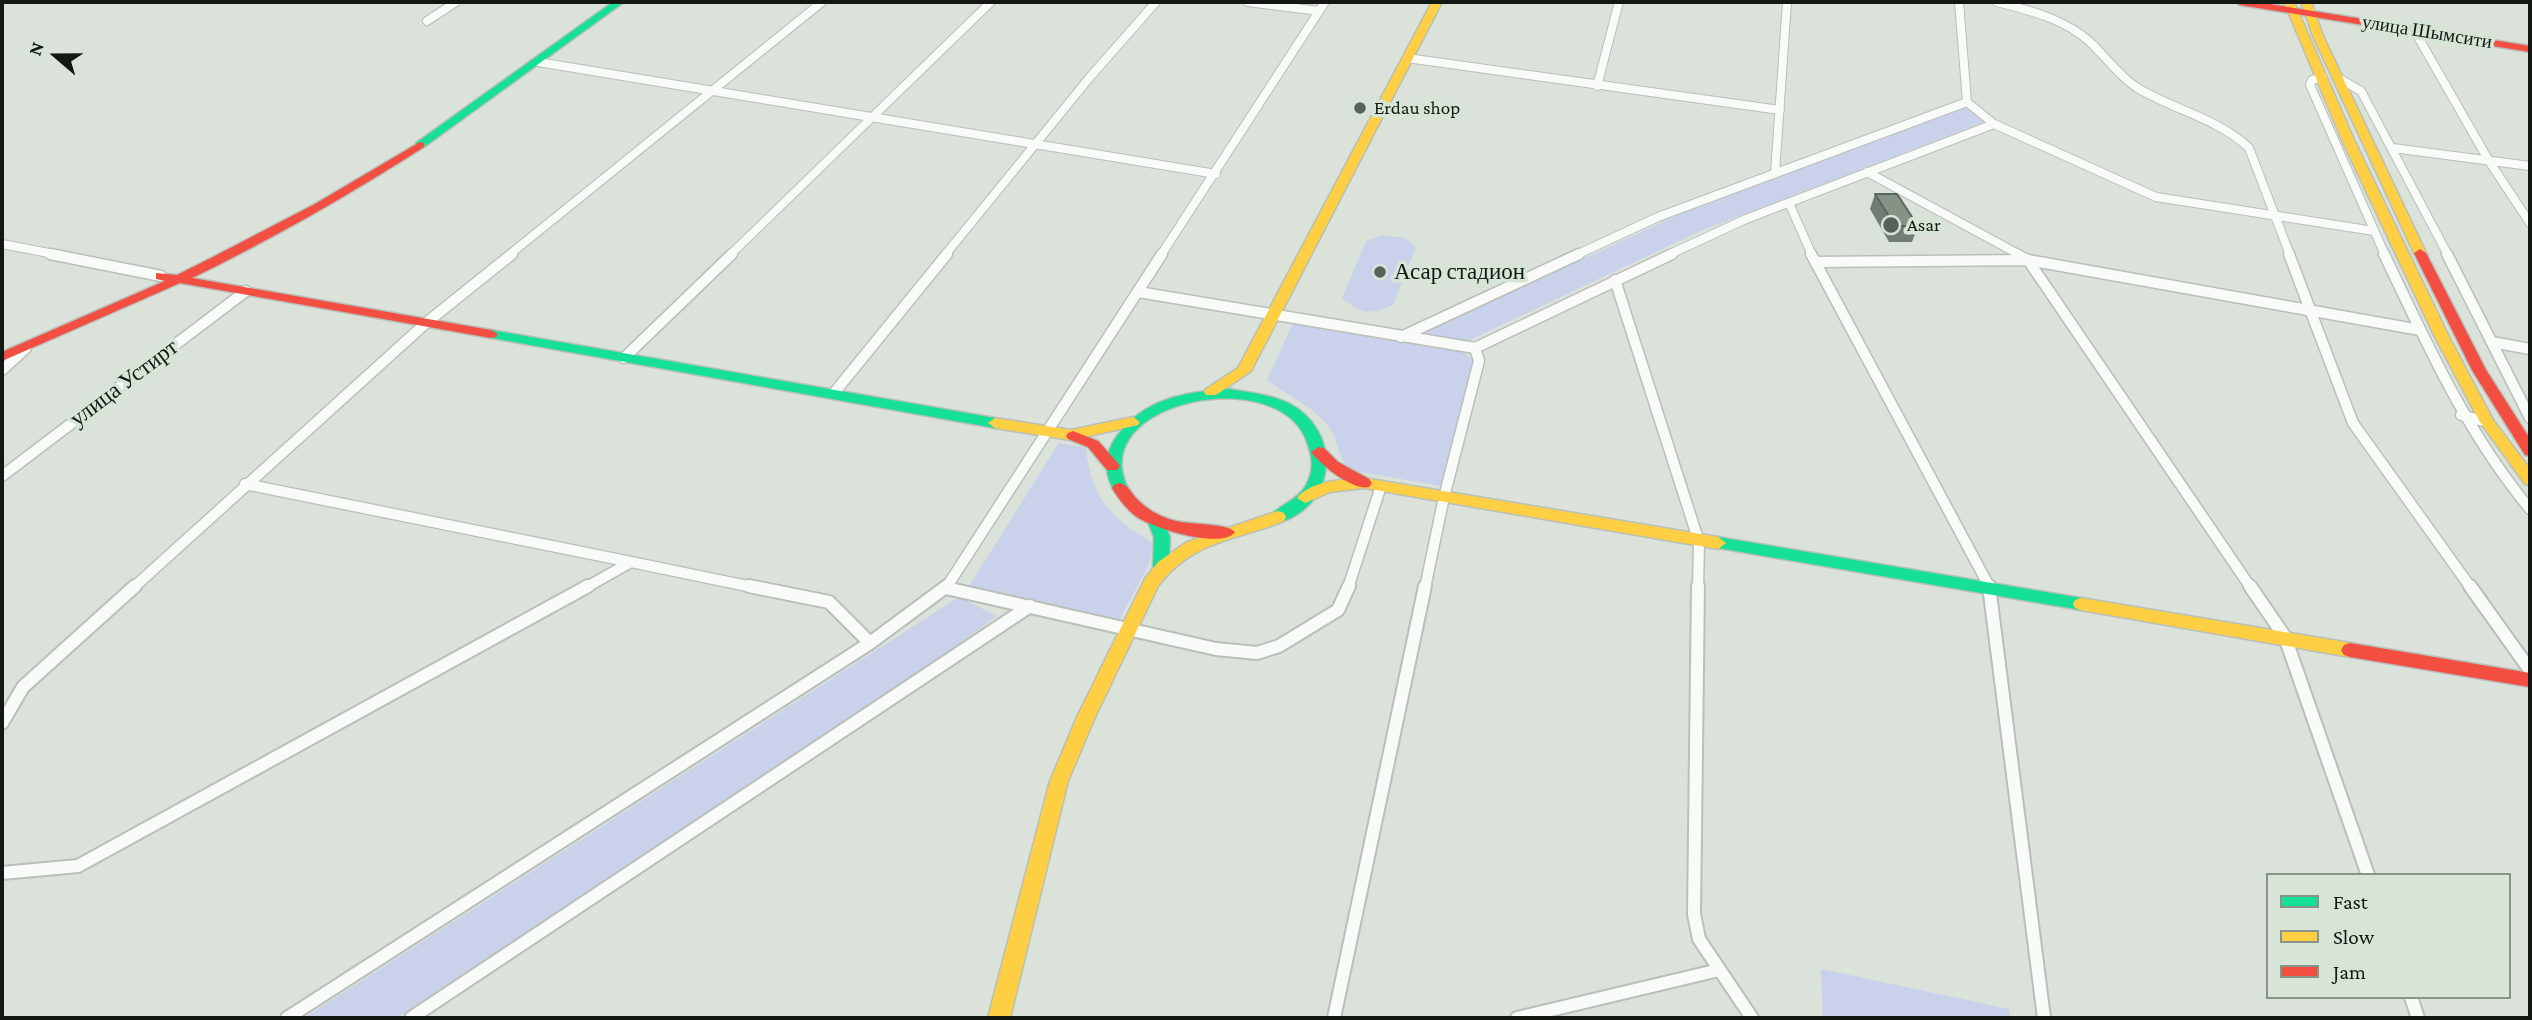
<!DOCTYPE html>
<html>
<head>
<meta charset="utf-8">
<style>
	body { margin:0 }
	#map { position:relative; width:2532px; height:1020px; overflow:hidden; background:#dae2da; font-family:"Crimson Pro",serif }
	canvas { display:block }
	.frame { position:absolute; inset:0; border:4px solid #131813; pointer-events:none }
	.legend { position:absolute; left:2266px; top:873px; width:245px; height:126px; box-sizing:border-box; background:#d6e5d7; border:2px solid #889389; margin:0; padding:9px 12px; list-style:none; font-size:21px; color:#131813 }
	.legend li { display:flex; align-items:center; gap:14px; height:35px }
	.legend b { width:35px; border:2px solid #889389 }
	.north { position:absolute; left:21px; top:21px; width:70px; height:70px; -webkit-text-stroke:5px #d6e5d7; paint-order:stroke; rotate:290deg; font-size:19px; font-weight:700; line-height:28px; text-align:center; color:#131813 }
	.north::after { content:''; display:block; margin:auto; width:24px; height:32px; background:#131813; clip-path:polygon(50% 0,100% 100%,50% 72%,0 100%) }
</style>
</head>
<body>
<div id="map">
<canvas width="2532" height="1020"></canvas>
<div class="frame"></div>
<ul class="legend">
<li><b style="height:9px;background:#16e098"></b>Fast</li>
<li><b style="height:9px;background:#ffcf43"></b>Slow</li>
<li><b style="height:9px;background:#f24e42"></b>Jam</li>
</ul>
<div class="north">N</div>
</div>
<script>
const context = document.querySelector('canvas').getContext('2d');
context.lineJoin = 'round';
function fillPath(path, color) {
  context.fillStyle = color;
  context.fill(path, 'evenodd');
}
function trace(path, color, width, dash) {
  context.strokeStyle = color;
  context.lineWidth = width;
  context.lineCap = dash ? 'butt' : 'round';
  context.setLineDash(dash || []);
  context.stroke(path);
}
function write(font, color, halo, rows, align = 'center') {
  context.font = font + ' "Crimson Pro",serif';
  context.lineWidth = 7;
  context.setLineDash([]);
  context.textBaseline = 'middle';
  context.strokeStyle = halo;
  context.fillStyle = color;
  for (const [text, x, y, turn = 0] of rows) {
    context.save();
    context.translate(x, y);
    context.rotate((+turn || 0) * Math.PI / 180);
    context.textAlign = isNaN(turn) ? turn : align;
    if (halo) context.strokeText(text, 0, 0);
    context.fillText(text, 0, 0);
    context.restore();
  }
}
fillPath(new Path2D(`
	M1968,107L1984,122L1698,232L1466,342L1419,335L1680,214L1959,108Z
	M1382,235L1405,238L1416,247L1393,305C1371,315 1361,314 1342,298L1366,241Z
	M1300,323L1463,352L1474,361L1441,486L1349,470C1338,457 1339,442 1330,429C1316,407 1287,396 1267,380L1292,325Z
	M1059,443L1086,448C1091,500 1111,517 1154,544L1148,566L1120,619L969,586Z
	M959,597L997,616L944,655L397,1018H304Z
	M1821,969L2009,1009L2010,1018H1823Z`), '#cad1ea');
const streetFar2 = new Path2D(`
	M1248,2L1319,11
	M1959,2L1967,102L1994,124L2156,197L2374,231
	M1997,2C2029,10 2065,19 2090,42C2106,57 2118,75 2136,87C2173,110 2216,117 2249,148L2290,255
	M427,21L456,2
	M2414,30L2489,161L2530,223
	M1407,58L1780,110
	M538,62L1216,174
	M2323,77L2312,80L2310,85L2385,255
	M2340,79L2361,91L2448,255
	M1597,86L1619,2
	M2393,148L2530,166
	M1867,172L2020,255
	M1775,173L1787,2
	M1789,203L1812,255
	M2,244L59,255
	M509,255L822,2
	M730,255L991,2
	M945,255L1090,77L1156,2
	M1161,255L1325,2
	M1576,255L1658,217L1967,102
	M1668,255L1746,219L1994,124`);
const streetFar1 = new Path2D(`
	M50,254L161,276
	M1811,254L1990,588
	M2016,254L2028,260L2251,588
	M2289,254L2353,423L2471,588
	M2384,254C2427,344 2466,432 2530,509
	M2447,254L2530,418
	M1815,262L2028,260L2420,330
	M1615,280L1699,542L1698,588
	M1138,292L1475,348L1672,254
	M1401,337L1579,254
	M2492,342L2530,349
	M624,358L732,254
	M2,370L26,348
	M834,393L947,254
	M2461,415L2487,422
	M2,476L246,291
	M245,484L631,562
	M133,588L426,323L512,254
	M585,588L631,562L757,588
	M946,588L1162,254
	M1348,588L1381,486
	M1425,588L1444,497L1479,361L1475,348`);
const street = new Path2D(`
	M749,586L829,602L870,643
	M1698,586L1694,914L1699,939L1752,1018
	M1989,586L2044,1018
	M2250,586L2285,637L2368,875
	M2470,586L2530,670
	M946,588L1216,649L1257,653L1279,646L1338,610L1349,586
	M2,723L23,687L135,586
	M2,873L78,866L588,586
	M2411,997L2418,1018
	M287,1018L870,643L947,586
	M411,1018L1030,606
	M1334,1018L1425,586
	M1517,1018L1719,970`);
const fast = new Path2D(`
	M613,2H624L424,147H416V143Z
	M491,330L995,418L1002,423L995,428L486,337L484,334Z
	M1229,389C1252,393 1277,395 1297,408C1343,441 1333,507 1278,523L1270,517C1280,503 1301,500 1308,481C1314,468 1312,458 1308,445C1284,361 1084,400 1128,488L1125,492H1115C1103,472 1104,454 1117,436C1145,398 1185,392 1229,389Z
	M1155,514L1161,516L1170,537L1169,567L1167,571H1155L1153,567L1154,537L1147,520Z
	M1718,537L2081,598L2087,600L2089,604L2087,608L2081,610L1712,547L1710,543L1712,539Z`);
const slow = new Path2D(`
	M1432,2H1442L1251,371L1216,395H1206L1204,392L1206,389L1238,368Z
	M2284,2H2294L2355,142L2449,337L2493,420L2530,469V485L2525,484L2480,422L2435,337L2343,142Z
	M2301,2H2311L2323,36L2426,253L2425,256L2420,257L2414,253L2313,36Z
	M1133,417L1140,422L1138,425L1071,440L995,428L988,423L995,418L1071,430Z
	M1364,478L1718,537L1726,543L1718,549L1364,488L1330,492L1305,503L1297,498C1312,480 1342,480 1364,478Z
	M1278,511L1284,513L1286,517L1284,521C1234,541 1193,540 1158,586L1095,717L1068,781L1010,1018H988L1050,781L1077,717L1145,579L1158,562L1187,542Z
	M2081,598L2350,643L2356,645L2359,650L2356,655L2350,657L2081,610L2075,608L2073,604L2075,600Z`);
const jam = new Path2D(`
	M2235,2H2257L2530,46V52L2240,5Z
	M420,142L424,143V147C349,195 272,239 192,278L491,330L498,334L496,337L491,338L180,283L2,361V352L165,281L156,279V273L177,275L211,258L315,204Z
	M2420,249L2426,253L2486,370L2530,439V456L2525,455L2472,370L2414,253Z
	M1073,431L1098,441L1117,462L1120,466L1117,470H1107L1088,447L1068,439L1066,436L1068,433Z
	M1319,447L1324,448L1338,462L1369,479L1372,483L1369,487C1353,491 1321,465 1311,452Z
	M1120,483C1128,485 1130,491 1135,497C1145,508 1158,516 1172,520C1187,525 1228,523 1235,532C1222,550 1153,528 1137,517C1126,509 1119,499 1112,488L1115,484Z
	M2350,643L2530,673V687L2350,657L2344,655L2341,650L2344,645Z`);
trace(streetFar2, '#b9bfb9', 10);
trace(streetFar1, '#b9bfb9', 13);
trace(street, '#b9bfb9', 16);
trace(fast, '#b9bfb9', 3);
trace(slow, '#b9bfb9', 3);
trace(jam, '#b9bfb9', 3);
trace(streetFar2, '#f9fbf9', 8);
trace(streetFar1, '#f9fbf9', 10);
trace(street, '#f9fbf9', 12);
fillPath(fast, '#16e098');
fillPath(slow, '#ffcf43');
fillPath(jam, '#f24e42');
fillPath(new Path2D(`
	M1875,194L1918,226L1912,242H1889L1870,209Z`), '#727e73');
const building = new Path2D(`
	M1875,194H1897L1918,226H1895Z`);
fillPath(building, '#859286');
trace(building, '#5d665e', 2);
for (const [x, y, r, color] of [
	[1360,108,7,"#595f59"],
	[1891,225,9,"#595f59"],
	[1380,272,7,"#595f59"]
]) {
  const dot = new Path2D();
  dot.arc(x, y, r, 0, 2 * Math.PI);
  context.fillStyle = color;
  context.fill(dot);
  trace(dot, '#d6e5d7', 2.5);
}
write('19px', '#131813', '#d6e5d7', [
	["улица Шымсити",2427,32,9]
]);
write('19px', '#131813', '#d6e5d7', [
	["Erdau shop",1374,108],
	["Asar",1907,225]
], 'left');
write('23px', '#131813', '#d6e5d7', [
	["Асар стадион",1394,272]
], 'left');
write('23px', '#131813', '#d6e5d7', [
	["улица Устирт",124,383,-37]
]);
</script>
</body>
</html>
